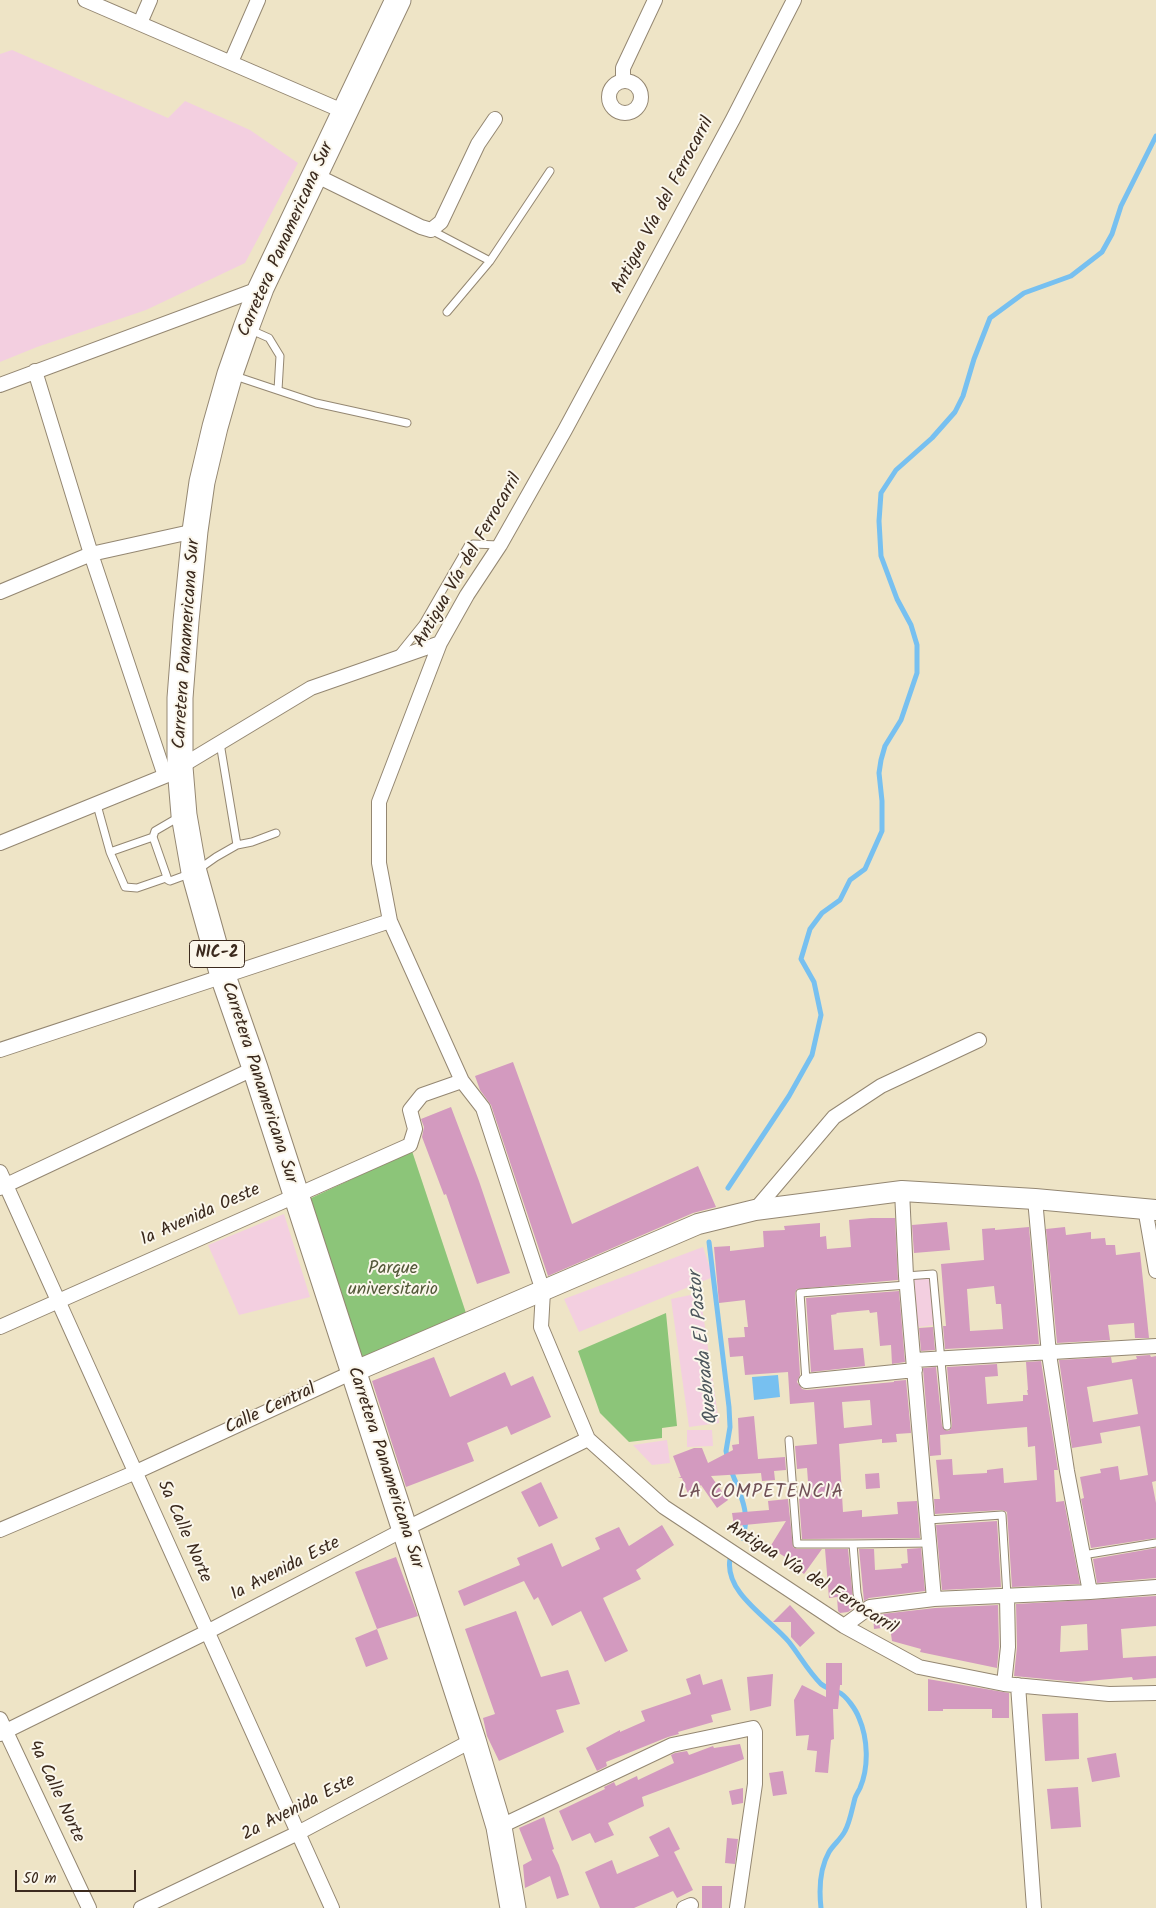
<!DOCTYPE html>
<html>
<head>
<meta charset="utf-8">
<style>
	body { margin:0 }
	#map { position:relative; width:1156px; height:1908px; overflow:hidden; background:#eee4c6; font-family:Kalam,sans-serif }
	canvas { display:block }
	.scale { position:absolute; left:15px; top:1870px; width:121px; height:22px; box-sizing:border-box; border:2px solid #3b2a1e; border-top:0; padding-left:6px; font-size:15px; line-height:18px; white-space:nowrap; color:#3b2a1e; -webkit-text-stroke:4px #fbf7ec; paint-order:stroke }
</style>
</head>
<body>
<div id="map">
<canvas width="1156" height="1908"></canvas>
<div class="scale">50 m</div>
</div>
<script>
const context = document.querySelector('canvas').getContext('2d');
context.lineJoin = 'round';
function fillPath(path, color) {
  context.fillStyle = color;
  context.fill(path, 'evenodd');
}
function trace(path, color, width, dash) {
  context.strokeStyle = color;
  context.lineWidth = width;
  context.lineCap = dash ? 'butt' : 'round';
  context.setLineDash(dash || []);
  context.stroke(path);
}
function write(font, color, halo, rows, align = 'center') {
  context.font = font + ' Kalam,sans-serif';
  context.lineWidth = 4;
  context.setLineDash([]);
  context.textBaseline = 'middle';
  context.strokeStyle = halo;
  context.fillStyle = color;
  for (const [text, x, y, turn = 0] of rows) {
    context.save();
    context.translate(x, y);
    context.rotate((+turn || 0) * Math.PI / 180);
    context.textAlign = isNaN(turn) ? turn : align;
    if (halo) context.strokeText(text, 0, 0);
    context.fillText(text, 0, 0);
    context.restore();
  }
}
fillPath(new Path2D(`
	M12,50L168,118L185,101L250,130L298,163L245,263L146,310L37,347L0,362V54Z
	M284,1214L310,1297L239,1315L208,1245Z
	M703,1247L713,1277L579,1332L564,1299Z
	M931,1275L935,1325L918,1327L914,1277Z
	M700,1293L719,1423L689,1427L671,1299Z
	M687,1430H712L713,1446L687,1447Z
	M667,1440L670,1463L652,1465L633,1445Z`), '#f3cfe0');
fillPath(new Path2D(`
	M412,1151L467,1316L356,1362L307,1200Z
	M666,1313L677,1426L662,1428V1438L629,1442L600,1413L578,1351Z`), '#8cc579');
fillPath(new Path2D(`
	M778,1375L780,1397L754,1400L752,1377Z`), '#77c0f0');
trace(new Path2D(`
	M728,1188L789,1096L812,1055L821,1015L814,982L801,959L810,929L822,913L840,900L850,880L865,869L882,831V801L879,773L881,760L885,746L901,720L917,673V645L911,625L897,599L881,556L879,521L881,493L896,470L932,438L955,412L963,396L974,359L990,318L1024,293L1071,276L1102,252L1112,234L1121,206L1156,136
	M709,1242L729,1407L730,1427L726,1451L728,1460
	M731,1470C739,1492 752,1514 742,1538
	M730,1559C724,1593 770,1619 789,1642C800,1656 808,1671 821,1684C826,1688 832,1690 838,1692C846,1695 856,1710 859,1718C868,1739 869,1767 860,1788C858,1792 856,1795 855,1798C852,1809 850,1822 845,1831C841,1839 833,1845 829,1852C820,1868 819,1890 821,1908`), '#77c0f0', 5);
fillPath(new Path2D(`
	M513,1062L572,1224L698,1166L716,1207L693,1213L548,1276L491,1105L480,1090L475,1076Z
	M451,1107L479,1181L510,1273L477,1284L446,1194L444,1195L422,1137L424,1127L421,1119Z
	M871,1218H895L898,1280L797,1289L795,1293L800,1375L797,1382L802,1389L807,1390L894,1382V1381L906,1380L911,1433L896,1434L897,1442L882,1443V1439L839,1444L843,1512L862,1510V1517L898,1514L897,1502L917,1501L920,1538L802,1539L799,1498H802V1496L809,1495L807,1468L797,1469L795,1446L817,1444L814,1402L790,1404L788,1372L745,1375L743,1356L730,1357L728,1338L745,1337L744,1327H748L745,1300L719,1303L714,1247L730,1246V1251L764,1247L763,1231L785,1230L784,1226L820,1223V1237L826,1236L827,1249L851,1247L849,1220ZM870,1400L872,1425L844,1428L842,1402Z
	M947,1222L950,1250L914,1253L912,1225Z
	M1029,1227L1039,1344L945,1349L943,1326H946L941,1264L984,1260L982,1229L995,1228V1230ZM994,1286L996,1304H1001L1003,1329L970,1331L967,1289Z
	M1065,1227L1066,1235L1091,1232V1239L1105,1238L1106,1245H1115L1116,1255L1140,1252L1149,1338H1135L1134,1323L1108,1325L1110,1340L1057,1343L1046,1229Z
	M899,1291L905,1362L892,1364L891,1345L880,1346L877,1312L870,1313L869,1310L836,1313L837,1314L831,1315L834,1350L863,1348L865,1366L811,1372L806,1298Z
	M933,1327L935,1350L921,1351L919,1328Z
	M1150,1355L1151,1357L1156,1356V1481L1152,1482L1156,1503V1538L1091,1548L1081,1499L1084,1498L1080,1477L1101,1473L1100,1469L1118,1466L1120,1480L1148,1475L1140,1426L1100,1433L1102,1443L1072,1448L1059,1360L1111,1357L1112,1363L1137,1359L1136,1356ZM1132,1379L1138,1414L1093,1422L1087,1387Z
	M434,1357L450,1397L505,1372L511,1386L533,1376L551,1417L511,1435L507,1426L467,1443L474,1461L406,1487L372,1381Z
	M1041,1361L1058,1470H1054L1056,1502L1064,1501L1080,1584L1012,1587L1007,1512L1002,1510L935,1514L934,1499H940L936,1460L952,1459L953,1475L987,1473V1470L1003,1468L1004,1483L1037,1480L1035,1446L1028,1447L1027,1427L980,1431L940,1435L941,1455L930,1456L923,1368L936,1367L942,1426L947,1431L950,1430L952,1426L947,1367L997,1364L998,1376L985,1377L987,1404L1023,1401V1395H1028L1027,1390H1028L1026,1362Z
	M754,1416L758,1459L785,1457L786,1470L774,1471L775,1480L762,1481L761,1473L711,1476L728,1500L717,1508L701,1485L688,1494L682,1478H678L681,1477L673,1456L694,1448H702L708,1463L733,1450L732,1445L739,1444L738,1418Z
	M879,1473L880,1488L866,1489L865,1474Z
	M541,1482L558,1518L539,1527L521,1492Z
	M788,1499L793,1547L797,1549H822L804,1574L790,1563L791,1561L770,1547L786,1521L734,1526L732,1513L769,1510L768,1501Z
	M997,1521L1001,1587L942,1590L936,1525Z
	M662,1525L674,1545L636,1570L641,1579L603,1598L628,1651L605,1662L581,1611L552,1626L538,1597L534,1600L524,1581L464,1606L458,1591L520,1565L517,1558L552,1543L562,1567L600,1549L595,1538L619,1527L629,1546Z
	M921,1548L925,1591L869,1598L864,1601L859,1549H874L875,1570L902,1568L901,1564L908,1563L907,1549Z
	M1156,1548V1578L1097,1583L1093,1559Z
	M825,1549H848L854,1608L848,1612L840,1613L838,1611L837,1597L829,1598Z
	M396,1557L418,1616L377,1629L355,1572Z
	M1156,1596V1626L1121,1629L1123,1658L1156,1656V1678L1133,1680L1132,1677L1077,1682L1014,1676L1017,1647L1016,1604ZM1087,1624L1088,1650L1060,1652L1061,1626Z
	M790,1605L815,1633L800,1647L791,1637V1622H773Z
	M998,1605L999,1647L997,1668L920,1652L921,1649L892,1641L890,1627L874,1629L873,1615L935,1608Z
	M516,1611L541,1677L568,1670L580,1704L556,1710L564,1732L499,1761L487,1736L483,1718L495,1714L465,1629Z
	M377,1629L388,1659L366,1667L355,1638Z
	M826,1663H842V1685H840L838,1709H833L834,1739L831,1740L828,1773L815,1772L817,1751L807,1750L809,1735L796,1736L794,1700L802,1685L826,1697Z
	M700,1674L703,1685L722,1679L731,1710L711,1715L713,1722L678,1732L679,1734L668,1737L606,1762L607,1766L597,1771L586,1748L620,1730V1732L645,1721L641,1711L691,1694L686,1679Z
	M773,1674L771,1706L750,1711L747,1677Z
	M928,1679L1009,1693V1718H992V1709H943V1711H928Z
	M1078,1713L1079,1759L1045,1761L1042,1714Z
	M740,1744L744,1759L642,1797L644,1806L608,1823L614,1835L595,1843L590,1833L572,1841L559,1811L605,1789L604,1787L614,1782L616,1786L637,1776L638,1780L674,1763L671,1755L675,1753L687,1751L689,1755L713,1746L714,1748Z
	M1116,1753L1120,1777L1092,1782L1087,1758Z
	M783,1771L787,1794L773,1796L769,1773Z
	M1078,1787L1081,1827L1051,1829L1047,1789Z
	M743,1788V1803L732,1805L729,1791Z
	M544,1817L554,1849L552,1850L559,1865L569,1895L557,1899L550,1876L525,1888L523,1865L532,1860L519,1828Z
	M669,1827L680,1849L674,1852L693,1890L677,1898L673,1891L634,1908H600L585,1872L612,1860L617,1874L659,1856L649,1837Z
	M727,1838L738,1839L735,1864L725,1863Z
	M702,1886H722V1908H702Z`), '#d39abf');
const lane = new Path2D(`
	M431,230L490,261
	M447,312L490,261L550,171
	M251,330L269,338L280,356L278,390
	M235,376L316,403L407,423
	M398,655L423,624L468,546L473,544L499,545
	M220,743L237,845L252,842L276,833
	M97,805L110,852L125,887L137,888L166,878
	M179,817L155,831L153,837L168,880L170,881L189,874
	M110,852L153,837
	M199,869L216,857L237,845
	M906,1276L933,1274L947,1426
	M806,1381L800,1293L907,1285
	M789,1440L797,1544H853
	M928,1520L1002,1515L1007,1596
	M1083,1555L1156,1543
	M861,1613L857,1593L853,1544L929,1543`);
const street = new Path2D(`
	M85,0L345,112
	M794,0L733,119L565,430L500,545L467,595L440,643L379,802V863L390,921L462,1081L483,1108L543,1291L541,1327L588,1439L664,1507L844,1626L919,1667L1004,1684L1109,1694L1156,1693
	M140,23L150,0
	M231,62L258,0
	M623,80V68L655,0
	M609 97a16 16 0 1 1 32 0a16 16 0 1 1-32 0Z
	M315,175L421,227L431,230L441,222L478,144L495,119
	M35,371L91,554L165,776
	M0,385L261,288
	M0,592L91,554L195,531
	M0,843L165,776L311,688L440,643
	M0,1050L390,921
	M0,1172L332,1908
	M0,1188L255,1068
	M902,1191L906,1276L934,1599
	M1035,1199L1049,1354L1067,1471L1090,1592
	M1145,1208L1156,1271
	M755,1210L834,1117L881,1086L979,1040
	M0,1327L410,1145L415,1129L410,1110L422,1095L462,1081
	M914,1360L1156,1346
	M806,1381L915,1370
	M0,1530L136,1472L353,1372
	M844,1626L870,1607L934,1599L1090,1592L1156,1587
	M1004,1684L1008,1647L1007,1596
	M1018,1685L1034,1908
	M0,1719L89,1908
	M0,1734L207,1632L405,1529L588,1439
	M499,1827L672,1745L753,1728L755,1732V1784L737,1908
	M141,1908L298,1833L473,1740
	M684,1908L691,1905`);
const secondary = new Path2D(`
	M353,1372L698,1224L755,1210L902,1191L1035,1199L1156,1210`);
const highway = new Path2D(`
	M398,0L261,288L246,328L230,374L215,427L202,482L195,531L186,621L180,698V767L184,815L194,872L223,976L255,1068L473,1740L499,1827L513,1908`);
trace(lane, '#948772', 9);
trace(street, '#948772', 16);
trace(secondary, '#948772', 22);
trace(highway, '#948772', 27);
trace(lane, '#fff', 7);
trace(street, '#fff', 14);
trace(secondary, '#fff', 20);
trace(highway, '#fff', 25);
for (const [x, y, w] of [
	[217,954,55]
]) {
  const box = new Path2D();
  box.roundRect(x - w / 2, y - 13.5, w, 27, 4);
  context.fillStyle = '#fbf7ec';
  context.fill(box);
  trace(box, '#3b2a1e', 1);
}
write('bold 16px', '#3b2a1e', null, [
	["NIC-2",217,954]
]);
write('18px', '#3b2a1e', '#fbf7ec', [
	["Antigua Vía del Ferrocarril",664,206,-62],
	["Carretera Panamericana Sur",287,240,-66],
	["Antigua Vía del Ferrocarril",469,561,-60],
	["Carretera Panamericana Sur",188,644,-86],
	["Carretera Panamericana Sur",258,1083,72],
	["1a Avenida Oeste",201,1216,-24],
	["Calle Central",271,1410,-25],
	["Carretera Panamericana Sur",384,1468,72],
	["5a Calle Norte",183,1532,66],
	["1a Avenida Este",286,1570,-27],
	["Antigua Vía del Ferrocarril",811,1579,32],
	["4a Calle Norte",55,1792,65],
	["2a Avenida Este",299,1809,-27]
]);
write('18px', '#535839', '#fbf7ec', [
	["Parque",393,1270],
	["universitario",393,1291]
]);
write('italic 19px', '#4d575d', '#fbf7ec', [
	["Quebrada El Pastor",705,1348,-96]
]);
context.letterSpacing = '1px';
write('19px', '#705156', '#fbf7ec', [
	["LA COMPETENCIA",761,1494]
]);
context.letterSpacing = '0px';
</script>
</body>
</html>
